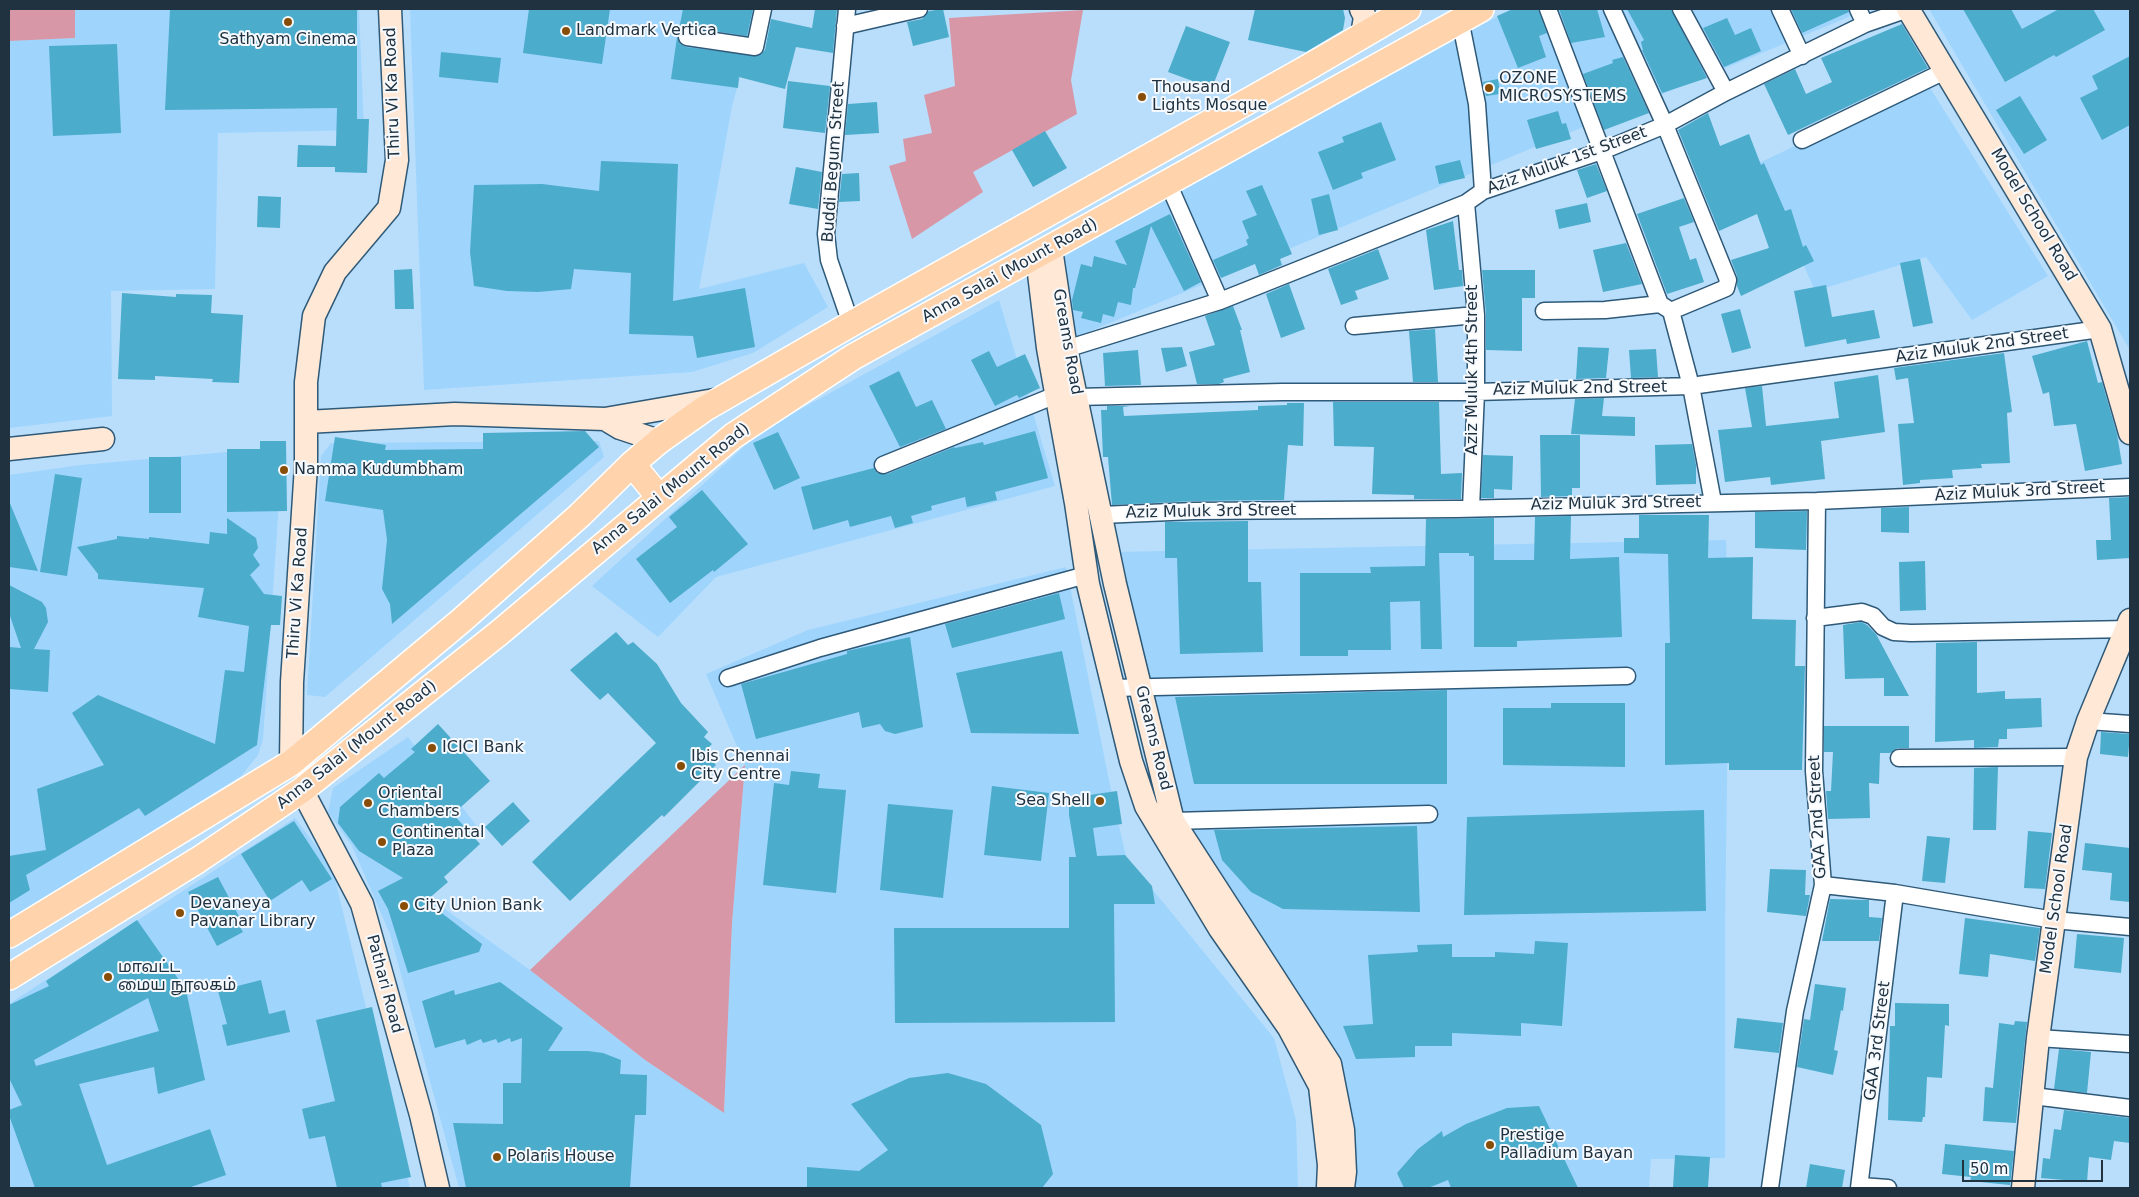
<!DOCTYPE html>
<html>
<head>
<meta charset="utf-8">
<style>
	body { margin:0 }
	#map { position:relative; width:2139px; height:1197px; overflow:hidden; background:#b9defb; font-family:"DejaVu Sans",sans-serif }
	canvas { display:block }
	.frame { position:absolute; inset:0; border:10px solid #203240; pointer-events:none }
	.scale { position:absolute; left:1962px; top:1160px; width:141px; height:22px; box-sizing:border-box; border:2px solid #203240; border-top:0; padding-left:6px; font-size:15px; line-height:18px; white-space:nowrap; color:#203240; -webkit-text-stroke:4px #f6fafe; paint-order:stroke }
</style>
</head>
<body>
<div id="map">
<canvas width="2139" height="1197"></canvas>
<div class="frame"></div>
<div class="scale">50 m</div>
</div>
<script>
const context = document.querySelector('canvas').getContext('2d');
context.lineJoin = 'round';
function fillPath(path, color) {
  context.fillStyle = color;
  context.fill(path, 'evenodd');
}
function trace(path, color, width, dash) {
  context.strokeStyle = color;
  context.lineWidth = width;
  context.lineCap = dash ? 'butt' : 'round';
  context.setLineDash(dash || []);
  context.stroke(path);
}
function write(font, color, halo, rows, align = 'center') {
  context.font = font + ' "DejaVu Sans","Noto Sans Tamil",sans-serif';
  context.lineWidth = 4;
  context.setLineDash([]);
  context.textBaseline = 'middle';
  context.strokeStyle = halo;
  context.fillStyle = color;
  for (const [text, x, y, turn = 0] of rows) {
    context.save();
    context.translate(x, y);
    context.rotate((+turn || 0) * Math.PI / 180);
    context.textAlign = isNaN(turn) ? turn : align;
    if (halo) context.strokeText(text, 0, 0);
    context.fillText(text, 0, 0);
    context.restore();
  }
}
fillPath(new Path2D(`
	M75,9H359L364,130L218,133L215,289L111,291L112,416L9,428V41L75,38Z
	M410,9H759L732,106L699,289L804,263L828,307L753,353L692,372L424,390Z
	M1511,9H1868L1076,337L1060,276L1064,256Z
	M1929,9H2130V350Z
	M1927,83L2048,276L1972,320L1926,257L1815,291L1759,163Z
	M999,300L1055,486L716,577L658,637L592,586L761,431Z
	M599,441L604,457L325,697L307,695L321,456L331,443Z
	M260,449L282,457L263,740L258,755L241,776L9,920V475L81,465Z
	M1726,540L1729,638L1725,926V1158L1651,1159L1649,1188H1340L1339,1076L1185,862L1115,552Z
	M1066,567L1110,785L1126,857L1274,1038L1296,1120L1298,1188H459L390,934L352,846L328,812L333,788L408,737L479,829L424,894L530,970L645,1060L724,1113L732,923L745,765L706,674L808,630Z
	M295,818L332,867L410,1188H9V1004Z`), '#9fd4fd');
fillPath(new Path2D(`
	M9,9H75V38L9,41Z
	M1083,10L1071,80L1077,114L973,172L983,192L912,239L889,166L906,161L903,139L932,133L924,95L955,86L949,18Z
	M745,765L732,923L724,1113L645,1060L530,970Z`), '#d797a7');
fillPath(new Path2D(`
	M170,9H357V119H369L367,173L335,172V167H297L298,145L336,146L337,108L165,110Z
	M529,9H610L602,64L523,53Z
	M683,9H753L747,36L688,27L683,28L678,34Z
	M815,9H837L833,53L796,47L785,89L739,77L738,88L671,79L677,37L680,44L686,47L758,56L765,50L771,19L812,28Z
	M943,9L949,37L913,46L907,22L922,19L929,11Z
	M1255,9H1343L1345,18L1343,30L1306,52L1248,40Z
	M1513,9H1538L1547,33L1539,36L1546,57L1518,68L1497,16Z
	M1559,9H1597L1605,37L1571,43Z
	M1627,9H1671L1707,78L1662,93L1642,50H1643L1641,42L1644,40Z
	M1791,9H1848L1849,12L1802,33Z
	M1963,9H2011L2022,29L2059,9H2093L2105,30L2056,57L2054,55L2005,82Z
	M1727,18L1735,35L1751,28L1761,51L1724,67L1703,28Z
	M1902,24L1928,68L1788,135L1764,84L1795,69L1806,94L1832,82L1821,58Z
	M1186,26L1230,42L1212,88L1168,72Z
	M117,44L121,133L53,136L49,46Z
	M441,52L501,58L498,83L439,77Z
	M2130,56V125L2102,140L2080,98L2098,89L2092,76Z
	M1623,57L1649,113L1604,130L1583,74L1613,63L1612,60Z
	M1498,79L1500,94L1486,96L1483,82Z
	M788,81L830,86L825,133L783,128Z
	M2020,96L2047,140L2024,154L1996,110Z
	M877,102L879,133L845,135L848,104Z
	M1558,111L1562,124L1566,123L1571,139L1536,149L1527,120Z
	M1708,113L1720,146L1749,134L1761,165L1764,163L1785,211L1791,209L1803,247L1806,245L1814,261L1741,296L1737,286V276L1731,260L1769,248L1757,214L1719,231L1678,130Z
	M1381,122L1396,160L1361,173L1363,178L1333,190L1318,152L1344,142L1342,137Z
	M1045,131L1067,168L1033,187L1012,150Z
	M1460,160L1465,178L1439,184L1435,166Z
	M601,161L678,164L673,301L745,288L755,347L697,358L693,336L629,334L631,273L574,269L571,289L538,292L507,291L474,286L470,252L474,185L542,184L599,191Z
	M1596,164L1607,191L1587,198L1577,170Z
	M796,167L822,172L818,209L789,204Z
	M859,173L860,201L839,202L842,174Z
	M1262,185L1292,254L1280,259L1282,265L1259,275L1255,264L1221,278L1213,260L1248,245L1246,240L1249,238L1242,221L1257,215L1246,191Z
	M1329,194L1338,230L1319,235L1311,199Z
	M258,196L281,197L280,228L257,227Z
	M1684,198L1694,222L1679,227L1690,260L1696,258L1704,282L1667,294L1637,214Z
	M1587,203L1591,222L1559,229L1555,210Z
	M1170,214L1201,282L1184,291L1151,226L1135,288H1133L1131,305L1118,302L1114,317L1103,314L1101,323L1081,318L1083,312L1073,310L1072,300L1081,264L1092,267L1094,256L1127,265L1115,241Z
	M1453,221L1459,270H1462L1463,286L1434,290L1426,230Z
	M1626,243L1642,284L1603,292L1593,250Z
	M1378,249L1389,279L1355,291L1358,299L1341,305L1328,269Z
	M1920,259L1933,323L1913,327L1900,263Z
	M412,269L414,309H395L394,270Z
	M1482,270H1535V298H1522V351L1486,350V314Z
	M1289,284L1305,329L1281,338L1266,294Z
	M1826,285L1832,317L1874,310L1880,338L1847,344L1846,339L1805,347L1794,291Z
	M122,293L176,297V294L212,295L211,313L243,315L239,383L212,382L213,379L155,376V380L118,379Z
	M1233,306L1242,330H1240L1250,372L1223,379L1224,382L1219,384H1197L1189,352L1215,345L1205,316Z
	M1740,309L1751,348L1732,353L1721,314Z
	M1435,329L1438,382H1413L1409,331Z
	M2087,341L2098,383L2102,382L2117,434L2122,464L2085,471L2076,424L2054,426L2049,392L2043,394L2032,356Z
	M1182,347L1187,366L1166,372L1161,348Z
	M1578,347L1609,348L1606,378L1576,379Z
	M1656,349L1658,377L1631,378L1629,350Z
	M1138,350L1141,385L1105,386L1103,353Z
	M989,351L997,367L1025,354L1040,388L1019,398L1017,395L995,406L971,360Z
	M2004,353L2012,412L2007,413L2010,463L1981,464L1982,468L1952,470L1953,478L1920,480V483L1903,485L1898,424L1914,423L1908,378L1896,380L1894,368Z
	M899,371L916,407L932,400L946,429L900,447L869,386Z
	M1878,375L1885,432L1821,441L1825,479L1771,485L1770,477L1725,482L1718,430L1752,427L1745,388L1762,386L1766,426L1839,418L1834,382Z
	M1604,398L1602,416L1635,417V436L1571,434L1575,399Z
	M1333,402H1439L1441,474L1462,473L1461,499H1414V495L1372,494L1374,447L1334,446Z
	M1287,403H1304L1303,446L1288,445L1284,500L1194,501L1112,505L1108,457H1103L1101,410H1107V406H1130L1123,407L1124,416L1258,410V406L1287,405Z
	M585,431L599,447L392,624L390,604L382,589L387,540L383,510L325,501L335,437L386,445L385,450L483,449V433Z
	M1035,431L1048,478L995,492L997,500L967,507L965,497L931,506L932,510L911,516L913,523L895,528L891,516L850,527L848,520L813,530L801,487L874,468L877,473L887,474L954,447L955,448L983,442L984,445Z
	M778,432L800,478L774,490L753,443Z
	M1540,435H1580V488H1572V496L1541,497Z
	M260,441H286L287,511L227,512V449H260Z
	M1692,444L1696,465V484L1656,485L1655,445Z
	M1483,455L1513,456L1512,490L1494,489V498H1481Z
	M149,457H181V513H149Z
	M55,474L82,478L67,576L40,572Z
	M702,490L748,544L714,572L713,570L670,603L636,559L677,527L669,517Z
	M2130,497V558L2097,560L2096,540H2111L2109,498Z
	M9,501L38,571L9,567Z
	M1909,507V533L1881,532V508Z
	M1807,511L1806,550L1755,548V512Z
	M1639,515H1709L1708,558L1753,557L1752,619L1796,620L1795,666H1805L1802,770H1729V763L1665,765V643H1670L1668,554L1624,553V538H1639Z
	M1571,516L1570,559L1619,557L1622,637L1517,641V647H1474V556H1469V553H1439L1442,649H1421L1420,601L1390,602L1391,650H1348V656H1300V573H1371L1370,567L1425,566L1426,519L1494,518V560H1534L1535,517Z
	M227,518L256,538L258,548L253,555L260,565L250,575L264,594L282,596L280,625H271L257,745L145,816L139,808L26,875L30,890L9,903V856L46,850L37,789L104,765L72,713L98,695L215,744L225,670L244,672L249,626L198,617L204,588L98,579V574L77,547L117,539V536L149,539V537L209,544L210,532L227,534Z
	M1248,521V582H1261L1263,652L1180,654L1177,558H1165V522Z
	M1925,561L1926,610L1900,611L1899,562Z
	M9,585L42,602L46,608L48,622L34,649L50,650L48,692L9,689V647L21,648L9,613Z
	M1059,593L1065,619L952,648L945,624Z
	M1861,622L1867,625L1876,634L1909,696H1884V678L1845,679L1843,625Z
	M616,632L628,645L633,642L657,664L681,703L708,732L704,737L712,744L704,752L716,765L664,817L662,815L570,901L532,862L656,743L608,693L600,700L570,670Z
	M910,637L923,727L895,734L885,731L880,724L862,728L859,712L756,739L741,684L847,654V651Z
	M1977,642V693L2005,691V699L2041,698L2042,727L2007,729V739H1999L1998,747L1974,748V740L1935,742L1936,643Z
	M1062,651L1079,734L971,733L956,673Z
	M1447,690V784H1194L1175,697Z
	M1551,703H1625V767L1503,765V708H1551Z
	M438,724L490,781L453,814L480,844L444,877L448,882L426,901L482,944L479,952L408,973L388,909L378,891L403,878L359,851L338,823L340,807L379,773L384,778L415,752L411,749Z
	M1824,726H1909V748H1898L1890,753H1880L1879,784L1869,783L1870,818L1828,819L1826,791H1831L1833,752H1824Z
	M2101,732L2130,734L2128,757L2100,754Z
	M1998,767L1996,830H1973L1974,768Z
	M791,771L820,774L818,788L846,790L836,893L763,885L774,783L789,785Z
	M992,786L1049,793L1041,861L984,855Z
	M1117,791L1122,824L1093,828L1097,856L1125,855L1152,886L1155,904H1114L1115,1022L895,1023L894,928H1069V857H1076L1069,815V798Z
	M513,802L530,821L502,846L485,827Z
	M888,804L953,810L943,898L880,890Z
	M1704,810L1706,911L1464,915L1467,817Z
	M294,821L332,879L310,892L302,880L270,901L241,854Z
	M1417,826L1420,912L1283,909L1251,892L1222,860L1214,830Z
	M2028,831L2052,833L2045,889L2024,888Z
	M1927,836L1950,838L1945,883L1922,881Z
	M2085,843L2130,848V902L2110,900L2112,873L2082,870Z
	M1770,869L1806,870L1805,895H1810L1806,916L1767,912Z
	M218,877L242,922L238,924L243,932L217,946L188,892Z
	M1830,899L1869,900V917L1882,918L1879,941H1822Z
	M1965,918L2040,928L2035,961L1990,954L1988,977L1959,974Z
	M137,920L186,990L205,1080L158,1094L154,1067L79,1084L107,1165L210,1129L226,1175L188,1188H35L9,1115V1110L22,1105L9,1078V1005L49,986L46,981ZM148,998L159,1031L36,1066L34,1060Z
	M2077,934L2124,938L2121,973L2074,968Z
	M1535,941L1568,943L1562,1026L1521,1023V1036L1452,1033V1046H1415V1057L1356,1059L1343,1026L1373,1024L1368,955L1418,952L1417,945L1452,944V957H1495V952L1534,954Z
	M261,980L269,1014L285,1010L290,1032L227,1046L222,1025L227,1024L218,991Z
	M500,982L563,1028L548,1051H588L603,1053L621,1060L620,1074L647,1075L646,1115H635L630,1188H466L453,1123L503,1124V1083H521L522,1038L511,1042L510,1038L498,1043L496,1039L483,1043L481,1039L467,1045L465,1039L435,1048L422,1001L454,990L455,995Z
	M1815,984L1846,988L1843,1011L1841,1010L1834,1050L1838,1051L1833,1075L1797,1067L1804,1019L1810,1020Z
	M1895,1003L1949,1004V1026L1945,1025L1942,1078L1927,1077L1925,1117H1923L1922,1122L1888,1120L1890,1026H1895Z
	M372,1007L411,1177L381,1183L382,1188H337L325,1136L309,1139L302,1109L335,1101L316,1020Z
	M1737,1018L1783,1023L1779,1053L1734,1048Z
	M2015,1021L2027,1022L2016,1123L1983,1121L1985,1087L1993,1088L1999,1023L2014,1025Z
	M2059,1049L2091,1052L2087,1093L2054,1089Z
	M948,1073L986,1084L1041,1125L1053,1174L1042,1188H807V1167L859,1171L888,1150L851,1104L909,1078Z
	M1539,1106L1578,1188H1451L1448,1180L1428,1188H1404L1397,1173L1418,1149L1442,1131L1443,1137L1466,1124L1507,1108Z
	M2064,1110L2130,1118V1143L2114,1141L2111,1160L2089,1157L2087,1182L2041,1178L2043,1158L2050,1159L2054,1129L2061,1130Z
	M1945,1144L2014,1151L2010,1185L1970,1181L1971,1177L1942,1174Z
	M1675,1155L1710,1157L1708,1188H1673Z
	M1810,1164L1845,1170L1842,1188H1806Z`), '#4baccb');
const street = new Path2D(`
	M847,9L826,234L829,260L851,324
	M1548,9L1660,304L1671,311L1691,386L1713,502
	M1612,9L1665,125L1728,280L1726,288L1671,311
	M1681,9L1726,92
	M1780,9L1802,56
	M1858,9L1865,24
	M1460,19L1477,104L1483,191
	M845,26L919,9
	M687,37L755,47L763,9
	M1802,140L1947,70
	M1168,183L1220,301
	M1466,203L1476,315V392L1471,508
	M1544,311L1605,310L1660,304
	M1354,326L1476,315
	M1066,349L1220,301L1466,203L1483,191L1602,151L1665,125L1726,92L1865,24L1908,9
	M883,465L1056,395L1077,397L1282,392H1476L1691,386L2100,329
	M1101,515L1194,511L1456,509L1817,501L2130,487
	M1815,618L1862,612L1873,616L1883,627L1894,632L1911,633L2130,629
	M728,678L820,648L1086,575
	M1112,688L1627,676
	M2088,721L2130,724
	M1899,758L2076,757
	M1173,821L1429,814
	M1823,885L1895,893L2054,920L2130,927
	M2038,1038L2130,1044
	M2033,1096L2130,1108
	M1861,1186L1888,1188
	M1770,1188L1795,1011L1823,885L1814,771L1817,501
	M1859,1188L1895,893`);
const secondary = new Path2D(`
	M1361,9L1365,17L1362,35
	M1908,9L2100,329L2130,433
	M1051,249L1066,349L1115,584L1173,821L1330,1064L1343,1130L1345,1172L1343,1188
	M1037,257L1048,348L1076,503L1088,584L1131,761L1146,806L1220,929L1289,1028L1320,1086L1329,1165L1328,1187
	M605,419L620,428L659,441
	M306,422L455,414L605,419L720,399
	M9,449L103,439
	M291,763L292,682L306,466V382L314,316L335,272L389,208L397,160L390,9
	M302,790L362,904L421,1115L438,1188
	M2023,1188L2038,1038L2076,757L2088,721L2130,620`);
const primary = new Path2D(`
	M632,464L659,497
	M9,935L291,763L462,620L580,515L632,464L659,441L704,409L851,324L1307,68L1408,9
	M9,977L198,860L302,790L499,633L733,436L853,357L1481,9`);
trace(street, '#2e5978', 19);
trace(secondary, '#2e5978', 25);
trace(primary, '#fff', 28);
trace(street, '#fff', 16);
trace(secondary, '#ffe9d6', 22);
trace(primary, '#ffd3ac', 25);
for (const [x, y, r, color] of [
	[288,22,5,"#884d06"],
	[566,31,5,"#884d06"],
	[1489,88,5,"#884d06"],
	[1142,97,5,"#884d06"],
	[284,470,5,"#884d06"],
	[432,748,5,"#884d06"],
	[681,766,5,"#884d06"],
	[1100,801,5,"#884d06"],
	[368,803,5,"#884d06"],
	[382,842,5,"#884d06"],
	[404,906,5,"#884d06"],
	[180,913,5,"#884d06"],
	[108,977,5,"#884d06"],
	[1490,1145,5,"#884d06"],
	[497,1157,5,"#884d06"]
]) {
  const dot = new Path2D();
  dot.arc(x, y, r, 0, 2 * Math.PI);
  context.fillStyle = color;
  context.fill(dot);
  trace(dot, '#f6fafe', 2);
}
write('16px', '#203240', '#f6fafe', [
	["Landmark Vertica",576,31],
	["Sathyam Cinema",288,40,"center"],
	["OZONE",1499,79],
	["MICROSYSTEMS",1499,97],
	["Thousand",1152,88],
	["Lights Mosque",1152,106],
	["Namma Kudumbham",294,470],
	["ICICI Bank",442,748],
	["Ibis Chennai",691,757],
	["City Centre",691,775],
	["Oriental",378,794],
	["Chambers",378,812],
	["Sea Shell",1090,801,"right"],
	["Continental",392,833],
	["Plaza",392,851],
	["Devaneya",190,904],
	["Pavanar Library",190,922],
	["City Union Bank",414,906],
	["மாவட்ட",118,968],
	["மைய நூலகம்",118,986],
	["Prestige",1500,1136],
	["Palladium Bayan",1500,1154],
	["Polaris House",507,1157]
], 'left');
write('16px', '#203240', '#f6fafe', [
	["Thiru Vi Ka Road",393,93,-92],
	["Aziz Muluk 1st Street",1567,161,-20],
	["Buddi Begum Street",834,162,-86],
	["Model School Road",2033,215,59],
	["Anna Salai (Mount Road)",1010,271,-29],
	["Greams Road",1067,342,80],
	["Aziz Muluk 2nd Street",1982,346,-8],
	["Aziz Muluk 4th Street",1473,370,-90],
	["Aziz Muluk 2nd Street",1580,389,-1],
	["Anna Salai (Mount Road)",671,489,-39],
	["Aziz Muluk 3rd Street",2020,492,-3],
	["Aziz Muluk 3rd Street",1616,504,-1],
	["Aziz Muluk 3rd Street",1211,512,-1],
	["Thiru Vi Ka Road",298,593,-86],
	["Greams Road",1153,738,76],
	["Anna Salai (Mount Road)",357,745,-38],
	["GAA 2nd Street",1818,817,-93],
	["Model School Road",2057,899,-82],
	["Pathari Road",384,984,75],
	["GAA 3rd Street",1878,1041,-83]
]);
</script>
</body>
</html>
